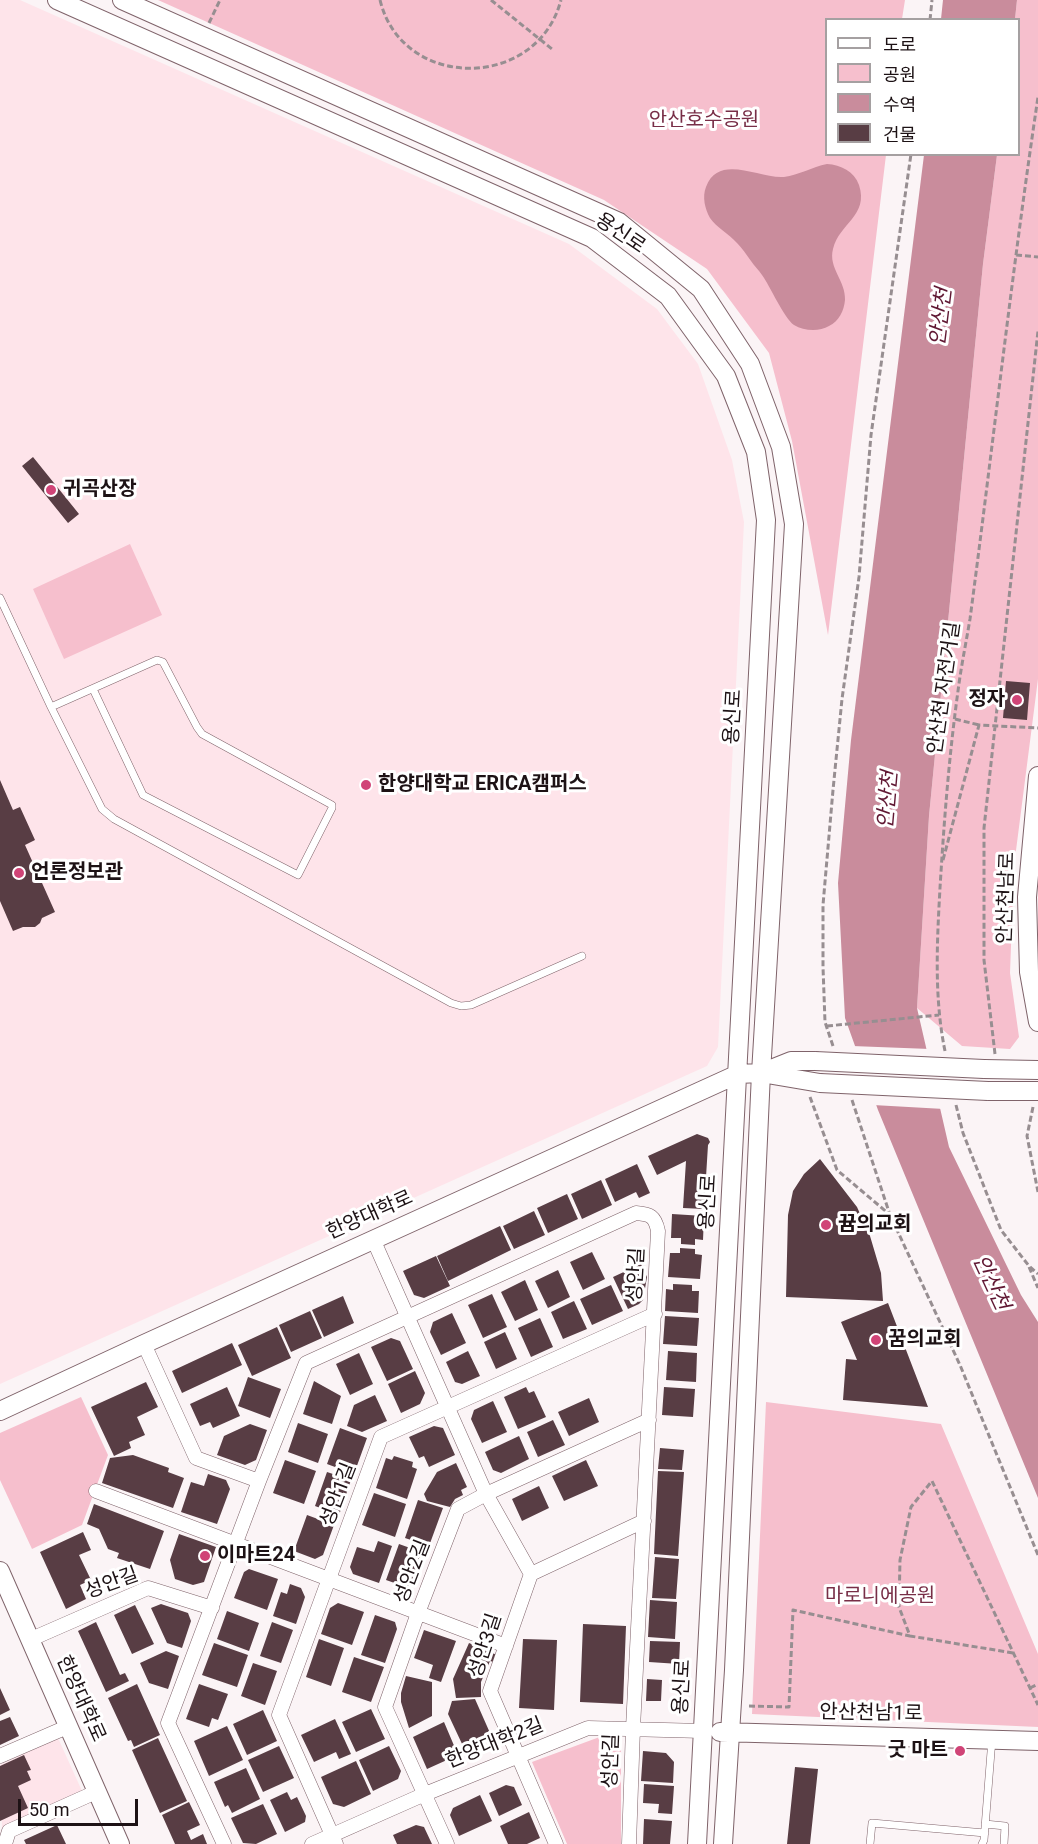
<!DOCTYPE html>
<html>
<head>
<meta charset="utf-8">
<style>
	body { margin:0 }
	#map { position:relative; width:1038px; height:1844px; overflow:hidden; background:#fbf4f6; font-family:Roboto,"Noto Sans KR",sans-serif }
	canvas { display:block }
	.legend { position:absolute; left:825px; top:18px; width:195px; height:138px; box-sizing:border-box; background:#fff; border:2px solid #a5a0a1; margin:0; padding:8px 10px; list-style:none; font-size:18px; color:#1d1215 }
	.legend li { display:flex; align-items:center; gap:12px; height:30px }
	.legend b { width:30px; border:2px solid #a5a0a1 }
	.scale { position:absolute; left:18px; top:1799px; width:120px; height:27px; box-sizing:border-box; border:3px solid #1d1215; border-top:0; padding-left:8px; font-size:18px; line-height:21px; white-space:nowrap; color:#1d1215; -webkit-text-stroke:4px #fff; paint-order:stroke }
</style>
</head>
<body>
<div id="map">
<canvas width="1038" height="1844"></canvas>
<ul class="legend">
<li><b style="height:8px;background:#fff"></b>도로</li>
<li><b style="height:16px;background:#f6bfcd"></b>공원</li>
<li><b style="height:16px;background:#c98c9c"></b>수역</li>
<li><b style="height:16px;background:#583d44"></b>건물</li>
</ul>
<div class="scale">50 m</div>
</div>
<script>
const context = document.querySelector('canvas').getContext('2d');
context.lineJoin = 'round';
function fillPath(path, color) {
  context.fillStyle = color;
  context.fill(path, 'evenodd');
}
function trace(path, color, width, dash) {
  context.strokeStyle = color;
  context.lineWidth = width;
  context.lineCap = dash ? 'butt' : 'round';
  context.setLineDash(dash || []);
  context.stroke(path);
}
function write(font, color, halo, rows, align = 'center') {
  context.font = font + ' Roboto,"Noto Sans KR",sans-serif';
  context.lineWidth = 6;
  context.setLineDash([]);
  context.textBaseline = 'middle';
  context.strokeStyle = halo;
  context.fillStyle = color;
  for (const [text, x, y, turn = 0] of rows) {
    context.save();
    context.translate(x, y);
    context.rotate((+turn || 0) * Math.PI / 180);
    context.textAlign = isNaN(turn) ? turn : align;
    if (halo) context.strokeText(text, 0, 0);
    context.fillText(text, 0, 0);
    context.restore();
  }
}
fillPath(new Path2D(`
	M0,0H20L569,244L657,309L698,364L732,460L744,522L718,1047L707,1066L0,1384Z
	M58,1738L82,1791L2,1828L0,1765Z`), '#fee4ea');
fillPath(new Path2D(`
	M158,0H905L902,19L826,20V154L886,155L828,635L792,441L769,353L707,269L604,200Z
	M1017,0H1038V679L1014,866L1010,973L1019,1037L1010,1049L962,1046L917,1008L929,816L983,264L997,155L1018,154V20L1015,19Z
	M130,544L162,615L64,659L33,589Z
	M81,1397L108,1455L82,1525L32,1549L0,1480V1433Z
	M766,1402L941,1424L1038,1654V1727L752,1714Z
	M605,1735L621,1744V1844H567L532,1762Z`), '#f6bfcd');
fillPath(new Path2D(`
	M943,0H1017L1015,19H941Z
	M924,155H997L983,264L929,816L917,1008L949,1147L1021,1295L1038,1322V1498L878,1110L845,1018L838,883L851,740Z
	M827,164C841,165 854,171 859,185C869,216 839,223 833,249C828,268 846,281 845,300C844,311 839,321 829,326C819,332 804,331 794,325C784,318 770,286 762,275C759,270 754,266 751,261C746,254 742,248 737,243C729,234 716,227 710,218C705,209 702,197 706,187C719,153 759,179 784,177C799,175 812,167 827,164Z`), '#c98c9c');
fillPath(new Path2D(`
	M852,1046L930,1049L944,1109L873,1105Z`), '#fbf4f6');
fillPath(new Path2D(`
	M33,457L79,514L68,523L22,466Z
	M1006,681L1030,683L1027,720L1003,718Z
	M0,780L13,810L20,807L35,840L25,845L55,912L42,918L40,923L35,927H23L13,931L0,901Z
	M697,1134L708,1138L710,1142L708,1145L704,1209L683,1208L686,1161L657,1175L648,1156Z
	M820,1159L857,1207L870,1236L881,1273L883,1301L786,1297L788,1215L793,1191L804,1174Z
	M637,1164L650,1193L639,1198L636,1192L615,1202L605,1179Z
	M601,1180L612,1205L582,1219L571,1194Z
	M567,1194L578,1219L548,1233L537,1208Z
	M534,1211L545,1235L514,1249L503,1226Z
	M672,1214L704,1216L703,1240L695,1239V1245L681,1244V1238H671Z
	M500,1226L511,1250L448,1281L437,1256Z
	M680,1248L695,1249V1254L702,1255L700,1279L668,1277L670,1253H680Z
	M592,1252L605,1279L583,1290L570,1262Z
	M436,1256L450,1286L424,1298L414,1295L403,1271Z
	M641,1264L647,1277L643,1300L639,1304L628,1309L613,1277Z
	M558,1270L570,1297L548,1308L535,1281Z
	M525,1280L538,1310L515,1321L501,1292Z
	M673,1284L692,1285V1291H699L698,1313L665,1311L666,1289L673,1290Z
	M611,1285L623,1311L592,1325L580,1299Z
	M492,1294L507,1327L483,1338L468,1305Z
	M343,1296L354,1323L324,1337L312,1310Z
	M574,1301L587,1329L563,1339L551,1312Z
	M888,1303L928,1407L843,1400L846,1359L857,1360L841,1322Z
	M310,1311L322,1338L291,1352L279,1325Z
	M452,1313L466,1343L441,1355L430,1332L433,1322Z
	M665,1316L699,1318L697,1346L663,1344Z
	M540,1318L553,1347L531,1357L518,1328Z
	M277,1327L291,1358L252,1376L238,1345Z
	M505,1332L517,1359L496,1369L484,1342Z
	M391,1338L400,1341L413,1369L387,1381L371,1347Z
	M232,1343L242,1365L182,1393L172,1371Z
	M468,1351L480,1376L462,1384L455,1382L446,1362Z
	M668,1351L697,1353L696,1382L666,1380Z
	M359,1353L373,1384L350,1395L336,1364Z
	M415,1371L425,1393L420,1404L401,1413L388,1384Z
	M248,1377L281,1389L270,1418L238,1406Z
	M314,1381L341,1396L332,1424L303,1414Z
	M146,1382L158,1407L137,1417L145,1435L129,1442L131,1448L114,1456L91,1407Z
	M227,1387L240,1416L213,1428L210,1422L200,1426L190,1404Z
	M526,1387L529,1393L534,1391L546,1417L518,1429L504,1397Z
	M664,1387L695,1389L693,1417L662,1415Z
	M375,1395L387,1421L362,1432L347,1426L354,1405Z
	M589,1398L599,1422L569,1436L558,1412Z
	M493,1401L507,1432L482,1443L471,1419L474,1410Z
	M553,1420L565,1445L538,1457L527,1432Z
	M298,1423L328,1434L318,1463L288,1452Z
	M250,1424L267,1430L256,1460L245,1465L217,1455L224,1436Z
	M434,1426L443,1428L455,1455L429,1467L424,1456L419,1458L409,1437Z
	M340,1428L367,1438L354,1474L327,1464Z
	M519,1436L529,1459L501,1473L493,1470L485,1452Z
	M660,1448L684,1450L682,1470L658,1469Z
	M133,1455L169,1468L168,1472L184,1478L173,1508L102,1483L110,1458Z
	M394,1456L413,1462L412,1467L417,1469L407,1499L376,1488L386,1458L392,1460Z
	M285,1460L316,1471L304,1504L273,1493Z
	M586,1460L598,1486L564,1501L552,1476Z
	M456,1463L467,1487L461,1490L463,1495L455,1499L450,1507L427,1501L424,1494L437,1472Z
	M658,1471L684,1472L678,1556L654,1554Z
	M327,1472L351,1480L339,1515L315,1506Z
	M208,1474L226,1480L230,1489L217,1524L181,1512L191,1482L204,1486Z
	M539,1486L549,1508L522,1521L512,1499Z
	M374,1493L406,1504L395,1537L362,1525Z
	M418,1500L443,1508L429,1546L405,1538Z
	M94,1504L164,1531L150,1569L117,1558L119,1553L108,1549L99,1529L87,1524Z
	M307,1515L334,1525L323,1555L315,1559L294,1551Z
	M83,1532L91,1550L79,1555L91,1580L80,1585L86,1599L66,1609L40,1552Z
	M179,1534L216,1547L204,1582L193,1585L175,1579L170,1560Z
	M378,1541L392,1546L379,1583L353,1574L350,1567L357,1547L374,1552Z
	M399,1544L424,1553L414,1582L406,1587L386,1580Z
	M655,1557L679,1559L676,1599L652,1598Z
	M249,1569L278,1579L267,1610L234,1598L244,1572Z
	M290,1584L301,1588L305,1597L296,1624L273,1616L281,1592L287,1594Z
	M650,1600L677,1602L675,1639L648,1637Z
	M338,1603L364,1612L352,1645L321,1634L330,1608Z
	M161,1604L188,1613L191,1621L182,1648L167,1643L151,1608Z
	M135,1605L154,1644L132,1654L114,1615Z
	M227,1611L259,1623L249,1651L217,1639Z
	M375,1615L395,1622L397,1629L385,1663L361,1655Z
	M96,1622L120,1675L125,1673L129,1681L106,1692L78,1631Z
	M272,1622L293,1630L281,1663L260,1656Z
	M583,1624L626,1626L623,1704L580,1702Z
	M424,1630L456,1641L441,1682L429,1678L433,1665L414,1658Z
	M319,1639L344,1648L331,1686L306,1677Z
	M523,1639L557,1640L554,1710L519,1708Z
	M650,1641L680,1642L679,1664L649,1662Z
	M214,1643L248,1655L237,1687L202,1675Z
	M469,1643L497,1655L494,1662L490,1661L481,1682V1697L456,1698L453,1679Z
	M166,1651L179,1656L168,1689L149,1683L140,1663Z
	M354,1657L384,1667L371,1702L342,1692Z
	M253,1663L277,1671L265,1705L241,1696Z
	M406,1676L432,1682V1716L409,1728L401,1702V1693Z
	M647,1679L662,1680L661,1701H646Z
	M137,1684L160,1735L134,1747L131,1740L128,1741L108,1698Z
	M199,1684L228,1694L218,1720L212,1718L209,1727L186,1719Z
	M0,1688L10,1710L0,1715Z
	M475,1699L490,1733L463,1746L448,1714L452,1701Z
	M371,1709L385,1739L356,1752L342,1722Z
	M263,1710L277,1741L247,1755L233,1724Z
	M10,1717L19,1736L0,1745V1721Z
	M335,1719L351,1754L339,1759L336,1752L314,1762L301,1735Z
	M444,1722L458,1755L427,1769L413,1737Z
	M227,1726L243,1760L209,1776L194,1741Z
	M158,1738L187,1801L160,1813L132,1750Z
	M279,1746L294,1778L263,1792L248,1760Z
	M389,1746L401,1771L398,1779L373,1791L359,1760Z
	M643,1751L666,1753L674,1762L673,1783L641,1781Z
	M24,1755L31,1770L27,1771L31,1780L18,1786L28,1808L0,1821V1766Z
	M356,1761L371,1794L344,1807L333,1804L321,1777Z
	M795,1767L818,1769L810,1844H787Z
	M246,1768L260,1799L232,1813L228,1805L225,1807L214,1782Z
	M644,1784L674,1786L672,1814L658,1813L659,1804L643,1803Z
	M506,1785L514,1787L522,1805L499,1816L489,1793Z
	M287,1792L291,1800L297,1797L306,1816L305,1822L285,1832L270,1800Z
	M480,1795L492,1821L459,1836L450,1815L453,1808Z
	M189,1802L200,1825L187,1831L191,1840L203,1834L207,1844H175L162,1815Z
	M263,1804L277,1834L256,1844L243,1843L231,1818Z
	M529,1812L540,1838L527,1844H508L500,1826Z
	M644,1819L672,1821L670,1844H643Z
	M57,1825L66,1844H26L24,1840Z
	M416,1825L424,1827L432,1844H397L393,1835Z`), '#583d44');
const lane = new Path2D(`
	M0,598L51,707L102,809L114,819L451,1003L461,1006L471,1005L582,956
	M51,707L157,660L163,662L197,727L202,734L332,805V808L298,875L143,795L93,689
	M985,1824L1005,1826L1004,1844
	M870,1844L872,1823L985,1833
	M982,1844L984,1840L992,1739`);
const street = new Path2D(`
	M373,1239L486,1494L531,1574
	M144,1344L196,1458L259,1481
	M96,1491L506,1646
	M29,1640L148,1588L212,1608
	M0,1756L67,1727
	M5,1844L9,1831L96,1792
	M224,1844L168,1723L259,1481L306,1363L636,1213C650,1214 655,1216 658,1231L633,1728L629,1844
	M312,1844L425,1794L588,1728L703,1731
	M336,1844L279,1715L381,1437L655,1314
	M447,1844L385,1707L418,1613L458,1509L486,1494L649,1420
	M556,1844L490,1691L531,1574L644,1521`);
const secondary = new Path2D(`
	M57,0L592,238L668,296L726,376L756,452L766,520L697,1844
	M122,0L619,222L701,289L750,364L781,447L794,524L761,1073L734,1670L723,1844
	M1038,776L1027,897L1029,972L1038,1022
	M984,1069L1038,1070
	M761,1073L791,1061H815
	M988,1091H1038
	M0,1411L144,1344L738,1074L761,1073L820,1083
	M0,1571L120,1844
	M720,1732L1038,1741`);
trace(lane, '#7f636a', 8);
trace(street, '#7f636a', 15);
trace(secondary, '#7f636a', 20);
trace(new Path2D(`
	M380,0C402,91 537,91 561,0
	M491,0L552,49
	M930,20L932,0
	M209,23L220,0
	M1016,255L1038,257
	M955,719L979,725
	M943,860L979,725L1038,728
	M827,1026L939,1015
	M833,1046L825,1022L823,967V905L833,790L842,699L859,577L871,435L911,154
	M945,1051C934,998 937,942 940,888C944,822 949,756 958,691C961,667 966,643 970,619C993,445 1012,271 1038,97
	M995,1054L984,960V828L1038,331
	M810,1097L837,1170L889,1214
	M852,1100L890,1215L960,1365L1038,1555
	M956,1105L963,1133L1001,1230L1029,1266L1038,1274
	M1033,1107L1027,1136L1038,1192
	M1029,1267L1038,1288
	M1013,1653L910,1636L899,1607L900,1560L911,1507L932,1481L1038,1705
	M1030,1688L1038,1684
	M749,1706L789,1707L793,1610L910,1636`), '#978e91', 3, [6, 3]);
trace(lane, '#fff', 7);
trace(street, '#fff', 14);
trace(secondary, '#fff', 18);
const secondaryBridge = new Path2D(`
	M815,1061L984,1069
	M820,1083L988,1091`);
trace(secondaryBridge, '#7f636a', 20, []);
trace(secondaryBridge, '#fff', 18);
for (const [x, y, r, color] of [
	[51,490,6,"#d04477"],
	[1017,700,6,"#d04477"],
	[366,785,6,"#d04477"],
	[19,873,6,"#d04477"],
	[826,1225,6,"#d04477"],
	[876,1340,6,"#d04477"],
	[205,1556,6,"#d04477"],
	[960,1751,6,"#d04477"]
]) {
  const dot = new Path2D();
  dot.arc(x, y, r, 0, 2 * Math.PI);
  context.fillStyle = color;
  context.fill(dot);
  trace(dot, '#fff', 2);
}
write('20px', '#782e47', '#fff', [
	["안산호수공원",704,121],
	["마로니에공원",880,1597]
]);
write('20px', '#1d1215', '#fff', [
	["용신로",620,234,34],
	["안산천 자전거길",945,688,-82],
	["용신로",734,717,-87],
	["안산천남로",1007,898,-88],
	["용신로",709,1202,-87],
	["한양대학로",370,1216,-24],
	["성안길",637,1275,-87],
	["성안1길",339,1495,-69],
	["성안2길",413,1572,-69],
	["성안길",112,1584,-20],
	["성안3길",486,1646,-72],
	["용신로",683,1687,-87],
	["한양대학로",80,1699,66],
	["안산천남1로",871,1714,1],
	["한양대학2길",495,1744,-22],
	["성안길",612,1761,-88]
]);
write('bold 20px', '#1d1215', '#fff', [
	["귀곡산장",63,490],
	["정자",1005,700,"right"],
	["한양대학교 ERICA캠퍼스",378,785],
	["언론정보관",31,873],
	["뀸의교회",838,1225],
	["꿈의교회",888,1340],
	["이마트24",217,1556],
	["굿 마트",948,1751,"right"]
], 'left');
write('italic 21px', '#601833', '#fff', [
	["안산천",942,317,-83],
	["안산천",889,800,-85],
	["안산천",990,1283,65]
]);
</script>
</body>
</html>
